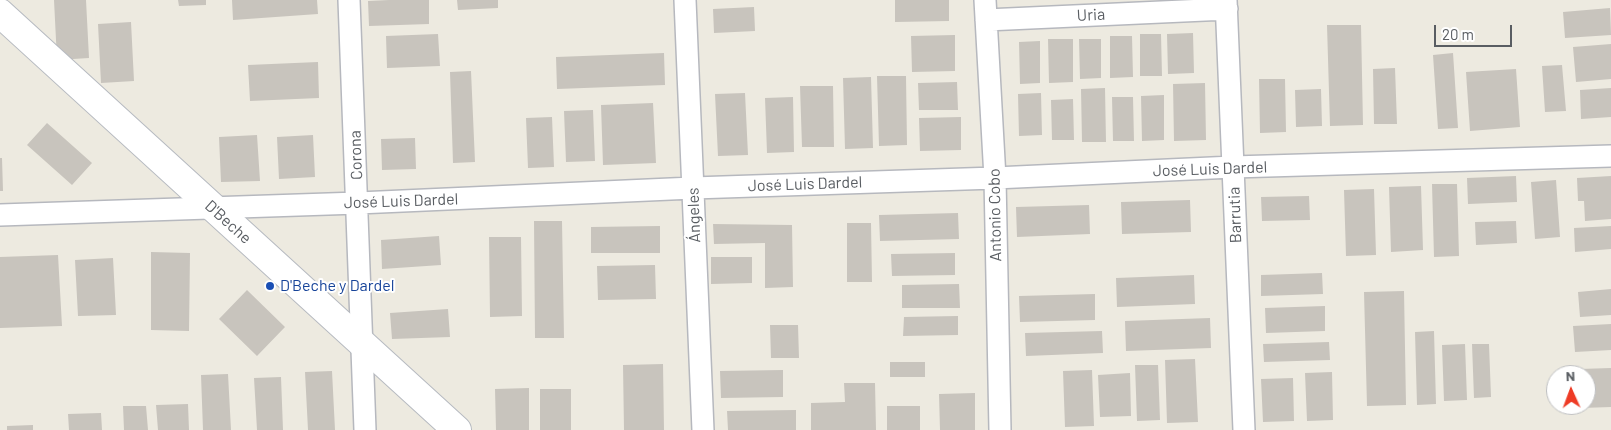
<!DOCTYPE html>
<html>
<head>
<meta charset="utf-8">
<style>
	body { margin:0 }
	#map { position:relative; width:1611px; height:430px; overflow:hidden; background:#edeae0; font-family:Barlow,sans-serif }
	canvas { display:block }
	.north { position:absolute; left:1546px; top:365px; width:50px; height:50px; box-sizing:border-box; background:#fff; border:1px solid #bdbec0; border-radius:50%; rotate:358deg; font-size:14px; font-weight:700; line-height:20px; text-align:center; color:#595d62 }
	.north::after { content:''; display:block; margin:auto; width:18px; height:22px; background:#ee3b25; clip-path:polygon(50% 0,100% 100%,50% 72%,0 100%) }
	.scale { position:absolute; left:1434px; top:25px; width:78px; height:22px; box-sizing:border-box; border:2px solid #595d62; border-top:0; padding-left:6px; font-size:15px; line-height:18px; white-space:nowrap; color:#595d62; -webkit-text-stroke:4px #fff; paint-order:stroke }
</style>
</head>
<body>
<div id="map">
<canvas width="1611" height="430"></canvas>
<div class="north">N</div>
<div class="scale">20 m</div>
</div>
<script>
const context = document.querySelector('canvas').getContext('2d');
context.lineJoin = 'round';
function fillPath(path, color) {
  context.fillStyle = color;
  context.fill(path, 'evenodd');
}
function trace(path, color, width, dash) {
  context.strokeStyle = color;
  context.lineWidth = width;
  context.lineCap = dash ? 'butt' : 'round';
  context.setLineDash(dash || []);
  context.stroke(path);
}
function write(font, color, halo, rows, align = 'center') {
  context.font = font + ' Barlow,sans-serif';
  context.lineWidth = 4;
  context.setLineDash([]);
  context.textBaseline = 'middle';
  context.strokeStyle = halo;
  context.fillStyle = color;
  for (const [text, x, y, turn = 0] of rows) {
    context.save();
    context.translate(x, y);
    context.rotate((+turn || 0) * Math.PI / 180);
    context.textAlign = isNaN(turn) ? turn : align;
    if (halo) context.strokeText(text, 0, 0);
    context.fillText(text, 0, 0);
    context.restore();
  }
}
fillPath(new Path2D(`
	M54,0H86L89,58L57,60Z
	M178,0H206V5L179,6Z
	M232,0H317L318,14L233,20Z
	M389,0H429V24L369,26L368,1Z
	M457,0H498V8L458,10Z
	M895,0H949V21L895,22Z
	M754,7L755,31L714,33L713,9Z
	M1610,8L1611,35L1565,38L1563,12Z
	M131,22L134,81L101,83L98,24Z
	M1327,25H1361L1363,125L1330,126Z
	M1193,33L1194,73L1168,74L1167,34Z
	M438,34L440,66L387,68L386,36Z
	M1140,34H1161L1162,76H1140Z
	M955,35V71L912,72L911,36Z
	M1110,36H1132L1133,77L1110,78Z
	M1048,39H1073V82L1049,83Z
	M1079,39H1101V78L1080,79Z
	M1040,41V83L1020,84L1019,42Z
	M1611,44V79L1576,82L1573,47Z
	M664,53L665,85L557,89L556,57Z
	M1453,53L1458,128L1438,129L1433,55Z
	M318,62L319,98L250,101L248,65Z
	M1562,65L1566,111L1545,112L1542,66Z
	M1395,68L1397,124H1374L1373,69Z
	M1516,69L1520,127L1470,131L1466,72Z
	M471,71L475,162L453,163L450,72Z
	M877,76H906L907,145L879,146Z
	M871,77L873,148L845,149L843,78Z
	M1259,79H1285L1286,132L1260,133Z
	M957,82L958,110H919L918,83Z
	M1205,83L1206,140L1174,141L1173,84Z
	M800,86H833L834,147H802Z
	M1105,88L1106,142H1082L1081,89Z
	M1611,88V117L1581,119L1580,90Z
	M1321,89L1322,126L1296,127L1295,90Z
	M745,93L748,155L718,156L715,94Z
	M1041,93L1042,135L1019,136L1018,94Z
	M1164,95V140L1142,141L1141,96Z
	M793,97L794,152L767,153L765,98Z
	M1112,97H1133L1134,141H1113Z
	M1073,99L1074,140H1052L1051,100Z
	M653,103L656,163L603,165L601,105Z
	M593,110L595,161L566,162L564,111Z
	M552,117L554,167L528,168L526,118Z
	M961,117V150L920,151L919,118Z
	M47,123L92,163L72,185L27,145Z
	M257,135L260,181L221,182L219,137Z
	M313,135L315,177L279,179L277,137Z
	M415,138L416,169L382,170L381,139Z
	M0,158H2L3,191H0Z
	M1516,176L1517,202L1468,204L1467,178Z
	M1611,176V219L1585,221L1584,201H1578L1577,178Z
	M1556,180L1560,237L1535,239L1531,182Z
	M1432,184H1457L1459,256L1434,257Z
	M1421,186L1423,250L1391,252L1389,187Z
	M1374,189L1376,255L1346,256L1344,190Z
	M1309,196L1310,220L1262,221L1261,197Z
	M1190,200L1191,232L1122,234L1121,202Z
	M1089,205L1090,234L1017,237L1016,207Z
	M958,213L959,239L880,241L879,215Z
	M534,221H562L564,338H535Z
	M1516,221L1517,243L1476,245L1475,222Z
	M847,223H871L872,282H847Z
	M713,224L792,225L793,287L765,288V243L714,244Z
	M660,226V253H591V227Z
	M1611,226V249L1575,252L1574,228Z
	M439,236L441,265L382,269L381,240Z
	M489,237H521L522,316L490,317Z
	M151,252L190,253L189,331L151,330Z
	M955,253V275L892,276L891,254Z
	M58,255L62,326L0,328V257Z
	M711,257H752V283L711,284Z
	M113,258L116,315L78,316L75,260Z
	M655,265L656,299L598,300L597,266Z
	M1322,273L1323,294L1261,296V275Z
	M1194,275L1195,304L1117,307L1116,278Z
	M959,284L960,308H902V285Z
	M1611,289V315L1580,317L1578,292Z
	M247,290L285,327L257,356L219,319Z
	M1404,291L1406,405L1367,406L1364,292Z
	M1095,294V320L1020,322L1019,296Z
	M1325,306V331L1266,333L1265,308Z
	M448,309L450,337L392,339L390,313Z
	M958,316V335L903,336L904,317Z
	M1210,318L1211,348L1126,351L1125,321Z
	M1611,324V350L1575,352L1573,326Z
	M770,325H798L799,358H771Z
	M1102,331L1103,353L1026,356L1025,333Z
	M1434,331L1436,404L1417,405L1415,332Z
	M1329,342L1330,360L1264,362L1263,344Z
	M1465,344L1467,400L1444,401L1442,345Z
	M1472,344H1489L1491,397L1474,398Z
	M1195,359L1198,422L1167,423L1165,360Z
	M890,362H925V377H890Z
	M663,364L664,430H624L623,365Z
	M1135,365H1158L1160,420L1137,421Z
	M1611,368V407L1581,408V405H1586V375H1580V369Z
	M783,370V397L721,398L720,371Z
	M1092,370L1094,426L1065,427L1063,371Z
	M332,371L335,430H308L305,372Z
	M1332,372L1333,420L1307,421L1305,373Z
	M1130,373L1131,416L1100,417L1098,375Z
	M228,374L231,430H203L201,375Z
	M281,377L283,430H257L254,378Z
	M1293,378L1294,421L1263,422L1261,379Z
	M844,383H875L876,430H811V403L845,402Z
	M529,388V430H496L495,389Z
	M540,389H571V430H540Z
	M975,393V430H940L939,394Z
	M188,404L189,430H158L156,405Z
	M123,406H146L148,430H124Z
	M887,406H920V430H887Z
	M796,410V430H728L727,411Z
	M101,413L102,430H69L68,414Z
	M33,425V430H7V426Z`), '#c8c4bd');
const street = new Path2D(`
	M349,0L365,430
	M685,0L703,430
	M985,0L995,178L1000,430
	M1226,0L1244,430
	M986,20L1227,9
	M0,215L358,203L693,188L995,178L1233,167L1611,156`);
const secondary = new Path2D(`
	M0,13L457,430`);
trace(street, '#b6b8be', 24);
trace(secondary, '#b6bac0', 30);
trace(street, '#fff', 21);
trace(secondary, '#fff', 28);
for (const [x, y, r, color] of [
	[270,286,5,"#1a4fb4"]
]) {
  const dot = new Path2D();
  dot.arc(x, y, r, 0, 2 * Math.PI);
  context.fillStyle = color;
  context.fill(dot);
  trace(dot, '#fff', 2);
}
write('16px', '#595d62', '#fff', [
	["Uria",1091,15,-3],
	["Corona",356,155,-92],
	["José Luis Dardel",1210,169,-2],
	["José Luis Dardel",805,184,-2],
	["José Luis Dardel",401,201,-2],
	["Ángeles",694,215,-92],
	["Antonio Cobo",995,215,-91],
	["Barrutia",1235,215,-92],
	["D'Beche",228,222,42]
]);
write('16px', '#164399', '#fff', [
	["D'Beche y Dardel",280,286]
], 'left');
</script>
</body>
</html>
